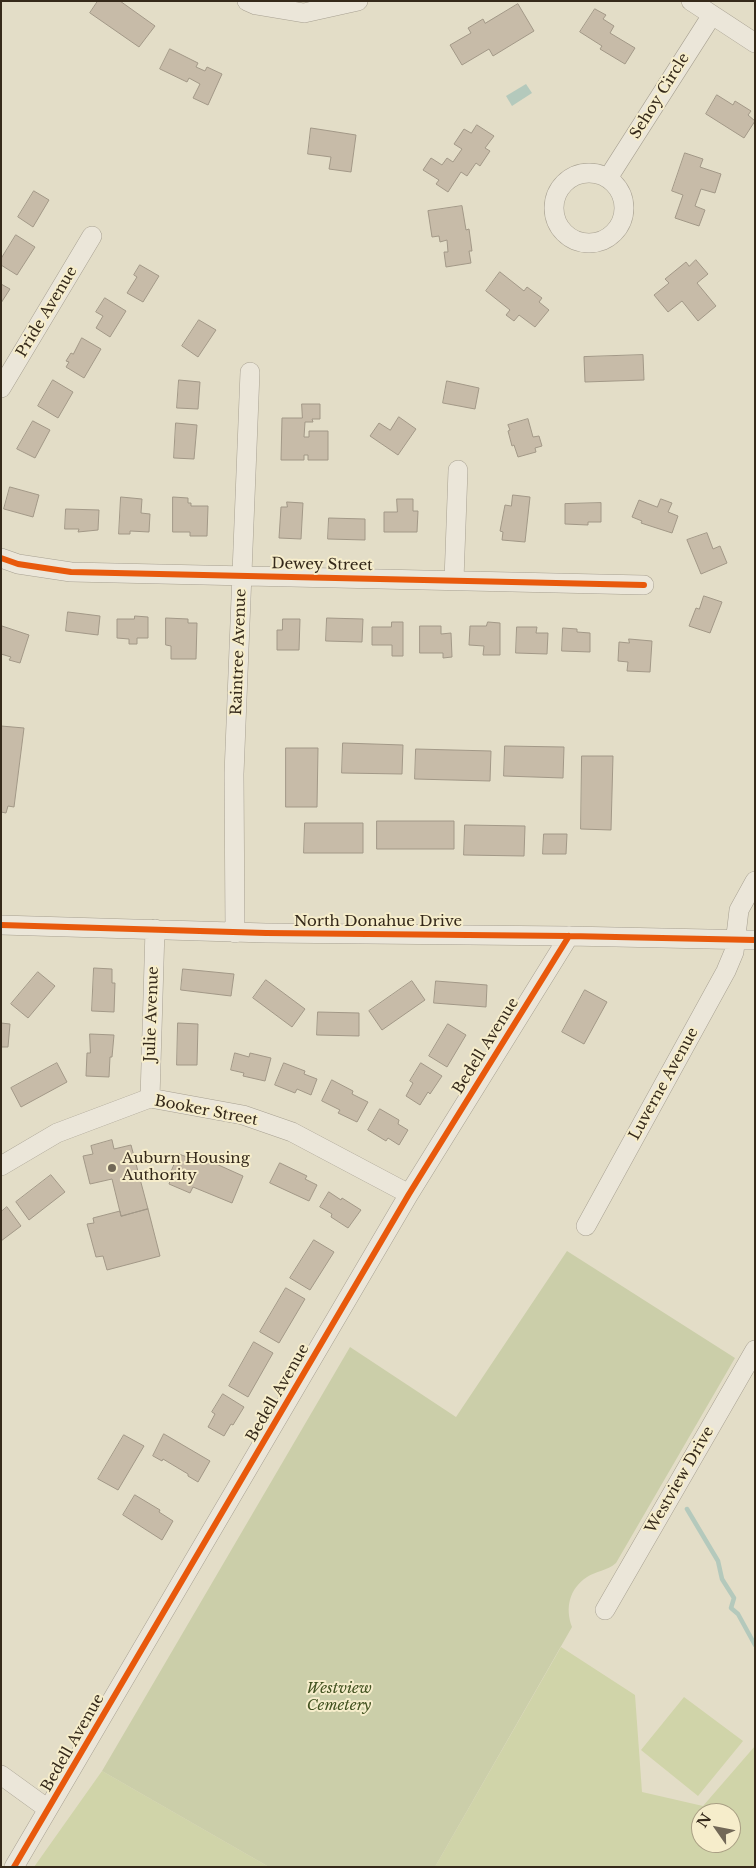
<!DOCTYPE html>
<html>
<head>
<meta charset="utf-8">
<style>
	body { margin:0 }
	#map { position:relative; width:756px; height:1868px; overflow:hidden; background:#e3ddc7; font-family:"Libre Baskerville",serif }
	canvas { display:block }
	.frame { position:absolute; inset:0; border:2px solid #35291a; pointer-events:none }
	.north { position:absolute; left:691px; top:1803px; width:50px; height:50px; box-sizing:border-box; background:#f6edcb; border:1px solid #a99f84; border-radius:50%; rotate:303deg; font-size:14px; font-weight:700; line-height:20px; text-align:center; color:#35291a }
	.north::after { content:''; display:block; margin:auto; width:18px; height:22px; background:#726857; clip-path:polygon(50% 0,100% 100%,50% 72%,0 100%) }
</style>
</head>
<body>
<div id="map">
<canvas width="756" height="1868"></canvas>
<div class="frame"></div>
<div class="north">N</div>
</div>
<script>
const context = document.querySelector('canvas').getContext('2d');
context.lineJoin = 'round';
function fillPath(path, color) {
  context.fillStyle = color;
  context.fill(path, 'evenodd');
}
function trace(path, color, width, dash) {
  context.strokeStyle = color;
  context.lineWidth = width;
  context.lineCap = dash ? 'butt' : 'round';
  context.setLineDash(dash || []);
  context.stroke(path);
}
function write(font, color, halo, rows, align = 'center') {
  context.font = font + ' "Libre Baskerville",serif';
  context.lineWidth = 4;
  context.setLineDash([]);
  context.textBaseline = 'middle';
  context.strokeStyle = halo;
  context.fillStyle = color;
  for (const [text, x, y, turn = 0] of rows) {
    context.save();
    context.translate(x, y);
    context.rotate((+turn || 0) * Math.PI / 180);
    context.textAlign = isNaN(turn) ? turn : align;
    if (halo) context.strokeText(text, 0, 0);
    context.fillText(text, 0, 0);
    context.restore();
  }
}
fillPath(new Path2D(`
	M561,1647L635,1695L642,1792L703,1806L755,1746V1867H435ZM701,1813H731V1843H701Z
	M684,1697L743,1741L698,1796L641,1750Z
	M102,1771L269,1867H34Z`), '#d0d4a9');
fillPath(new Path2D(`
	M567,1251L735,1358L616,1563C607,1571 596,1571 587,1577C569,1589 565,1608 572,1627L435,1867H269L102,1771L350,1347L456,1417Z`), '#cbcea9');
fillPath(new Path2D(`
	M526,84L532,93L512,106L506,96Z`), '#b4c9bc');
trace(new Path2D(`
	M687,1509L718,1561L722,1579L734,1598L731,1608L738,1614L755,1645`), '#b4c9bc', 4.5);
const building = new Path2D(`
	M98,1H120L155,26L139,47L90,13Z
	M518,4L534,31L493,56L489,49L462,65L450,45L471,33L468,28L483,19L485,23Z
	M595,9L606,15L603,19L614,26L610,33L635,48L625,64L600,49L602,46L580,32Z
	M170,49L198,63L196,67L205,71L207,67L222,74L208,105L193,98L200,84L189,78L187,82L160,69Z
	M717,95L733,105L735,101L751,111L748,115L755,121L744,138L706,114Z
	M477,125L494,136L485,148L490,151L480,166L476,163L467,176L461,172L448,192L436,184L439,180L423,170L431,158L442,165L447,158L453,162L462,149L454,144L464,129L471,133Z
	M311,128L356,135L351,172L329,169L331,157L308,154Z
	M685,153L703,159L700,167L721,174L715,193L701,189L695,206L705,210L699,226L675,218L683,195L672,191Z
	M34,191L49,200L33,227L18,217Z
	M462,206L466,230L469,229L472,251H469L471,263L446,267L444,252H448L447,240L440,242L439,236L432,237L428,211Z
	M16,235L35,247L17,275L1,265V259Z
	M696,260L708,274L697,283L716,306L698,321L682,301L668,312L654,295L669,283L665,279L686,262L689,266Z
	M140,265L159,276L143,302L127,293L137,277L134,275Z
	M500,272L524,291L527,287L542,298L539,302L549,310L535,327L519,315L514,321L506,315L510,310L486,291Z
	M1,284L10,289L1,303Z
	M105,298L126,311L110,337L96,328L103,316L96,312Z
	M199,320L216,330L198,357L182,346Z
	M82,338L101,349L84,378L66,367L69,362L66,361L71,353L73,354Z
	M643,355L644,380L585,382L584,357Z
	M53,380L73,392L58,418L38,406Z
	M179,380L200,382L198,409L177,408Z
	M447,381L479,388L475,409L443,403Z
	M302,404H320V419H312L313,422H305L304,437H309V431H328V460H308V455H304V460H281L282,418H302Z
	M399,417L416,429L398,455L370,436L379,423L390,430Z
	M528,419L533,437L539,436L542,446L535,448L536,452L518,457L514,445L512,446L508,431L510,430L508,425Z
	M33,421L50,430L35,458L17,449Z
	M176,423L197,425L194,459L174,458Z
	M10,487L39,495L33,517L4,509Z
	M513,495L530,497L525,542L502,540L503,532L500,531L505,505L511,506Z
	M121,497L142,499L141,513L150,514L149,532L130,531V534H119Z
	M173,497L188,498V503H191V506H208L207,536H190V532H173Z
	M397,499H413V511H418L417,532H384V512H397Z
	M661,499L672,503L668,512L678,516L672,533L641,523L642,521L632,517L639,500L657,507Z
	M287,502L303,503L301,539L279,538L281,507H287Z
	M601,503V522H588V525L565,524V504Z
	M66,509L99,510L98,530L78,532L79,529H65Z
	M329,518L365,519V540L328,539Z
	M707,533L713,549L720,546L727,563L701,574L687,540Z
	M704,596L722,602L710,633L689,626L696,608L699,609Z
	M68,612L100,616L98,635L66,631Z
	M135,616L148,617V638H137V644H129V639L117,638V619H134Z
	M166,618L188,619V623H197L196,659H171V646L166,645Z
	M327,618L363,619L362,642L326,641Z
	M283,619H300L299,650H277V630H282Z
	M392,622H403V656H392V645H372V627H391Z
	M488,622L500,623V655H483L484,646L469,645L470,626H486Z
	M2,626L29,635L20,663L9,660L11,657L1,654Z
	M420,626H441V634L451,633L452,657L443,658V653H420Z
	M517,627H537L536,633H548L547,654L516,653Z
	M563,628L577,629V632L590,633V652L562,651Z
	M629,639L652,641L650,672L627,671L628,662L618,661L619,642L629,643Z
	M1,726L24,728L14,807L8,806L6,813L1,812Z
	M343,743L403,745L402,774L342,773Z
	M505,746L564,747L563,778L504,776Z
	M286,748H318L317,807H286Z
	M416,749L491,751L490,781L415,779Z
	M582,756H613L611,830L581,829Z
	M377,821H454V849H377Z
	M305,823H363V853H304Z
	M465,825L525,826L524,856L464,855Z
	M544,834H567L566,854H543Z
	M94,968L112,969V983H115L114,1012L92,1011Z
	M183,969L234,974L231,996L181,990Z
	M38,972L55,986L28,1018L11,1004Z
	M266,980L305,1009L292,1027L253,998Z
	M412,981L425,1000L382,1030L369,1011Z
	M436,981L487,985L486,1007L434,1003Z
	M585,990L607,1002L584,1044L562,1032Z
	M318,1012L359,1013V1036L317,1035Z
	M1,1023L10,1024L8,1047H1Z
	M178,1023L198,1024L197,1065H177Z
	M448,1024L466,1035L447,1067L429,1056Z
	M90,1034L114,1035L112,1057H110L109,1077L86,1076L87,1053H90Z
	M235,1053L249,1057L250,1053L271,1058L265,1081L243,1076L244,1073L231,1070Z
	M57,1063L67,1082L21,1107L11,1088Z
	M284,1063L305,1071L304,1074L317,1079L311,1095L297,1089L295,1093L275,1085Z
	M421,1063L442,1076L430,1094L428,1092L420,1105L406,1096L413,1083L410,1081Z
	M332,1080L353,1091L352,1094L368,1102L357,1122L338,1113L340,1110L322,1101Z
	M380,1109L399,1120L398,1124L408,1130L399,1145L388,1138L386,1141L368,1130Z
	M112,1140L114,1149L131,1145L148,1209L121,1216L112,1179L90,1184L83,1156L93,1154L91,1146Z
	M179,1154L192,1159L194,1154L243,1176L232,1203L193,1187L190,1193L169,1184L171,1178L169,1177Z
	M280,1163L307,1176L305,1179L317,1185L309,1201L270,1183Z
	M51,1175L65,1192L29,1220L16,1202Z
	M329,1192L341,1200L342,1198L361,1210L348,1228L331,1217L332,1214L320,1207Z
	M7,1207L21,1226L1,1241V1212Z
	M148,1209L160,1256L107,1270L103,1256L96,1257L87,1224L94,1223L93,1218L120,1211L121,1216Z
	M314,1240L334,1252L310,1290L290,1278Z
	M286,1288L305,1299L279,1343L260,1332Z
	M254,1342L273,1353L248,1397L229,1386Z
	M223,1394L244,1407L233,1425L231,1424L224,1436L208,1427L215,1414L212,1412Z
	M164,1434L210,1461L198,1482L188,1476V1474L163,1459L162,1461L153,1456Z
	M124,1435L144,1446L118,1490L98,1479Z
	M135,1495L160,1510L159,1512L173,1521L162,1540L123,1515Z`);
fillPath(building, '#c7bba8');
trace(building, '#a29887', 1);
const minor = new Path2D(`
	M247,1L256,5L304,13L358,1
	M691,1L755,43
	M554 208a35 35 0 1 1 70 0a35 35 0 1 1-70 0Z
	M608,178L712,15
	M1,388L92,236
	M1,558L18,564L71,572L644,585
	M454,580L458,470
	M1,925L266,933L569,936L755,940
	M235,933L234,774L250,372
	M150,1098L155,929
	M1,1166L57,1133L150,1098L243,1115L292,1132L409,1194
	M586,1226L726,971L734,952L739,910L755,881
	M605,1610L755,1350
	M1,1775L48,1809
	M14,1867L409,1194L569,936`);
trace(minor, '#a7a091', 20);
trace(minor, '#ebe6d9', 19);
trace(new Path2D(`
	M1,558L18,564L71,572L644,585
	M1,925L266,933L569,936L755,940
	M14,1867L409,1194L569,936`), '#e8590c', 6);
for (const [x, y, r, color] of [
	[112,1168,5,"#726857"]
]) {
  const dot = new Path2D();
  dot.arc(x, y, r, 0, 2 * Math.PI);
  context.fillStyle = color;
  context.fill(dot);
  trace(dot, '#f6edcb', 2);
}
write('15px', '#35291a', '#f6edcb', [
	["Sehoy Circle",660,96,-58],
	["Pride Avenue",47,312,-59],
	["Dewey Street",322,565,1],
	["Raintree Avenue",239,652,-88],
	["North Donahue Drive",378,922],
	["Julie Avenue",152,1014,-88],
	["Bedell Avenue",486,1046,-58],
	["Luverne Avenue",664,1084,-61],
	["Booker Street",206,1111,11],
	["Bedell Avenue",278,1393,-60],
	["Westview Drive",680,1480,-60],
	["Bedell Avenue",73,1743,-60]
]);
write('15px', '#35291a', '#f6edcb', [
	["Auburn Housing",122,1159],
	["Authority",122,1176]
], 'left');
write('italic 15px', '#425220', '#f6edcb', [
	["Westview",339,1689],
	["Cemetery",339,1706]
]);
</script>
</body>
</html>
